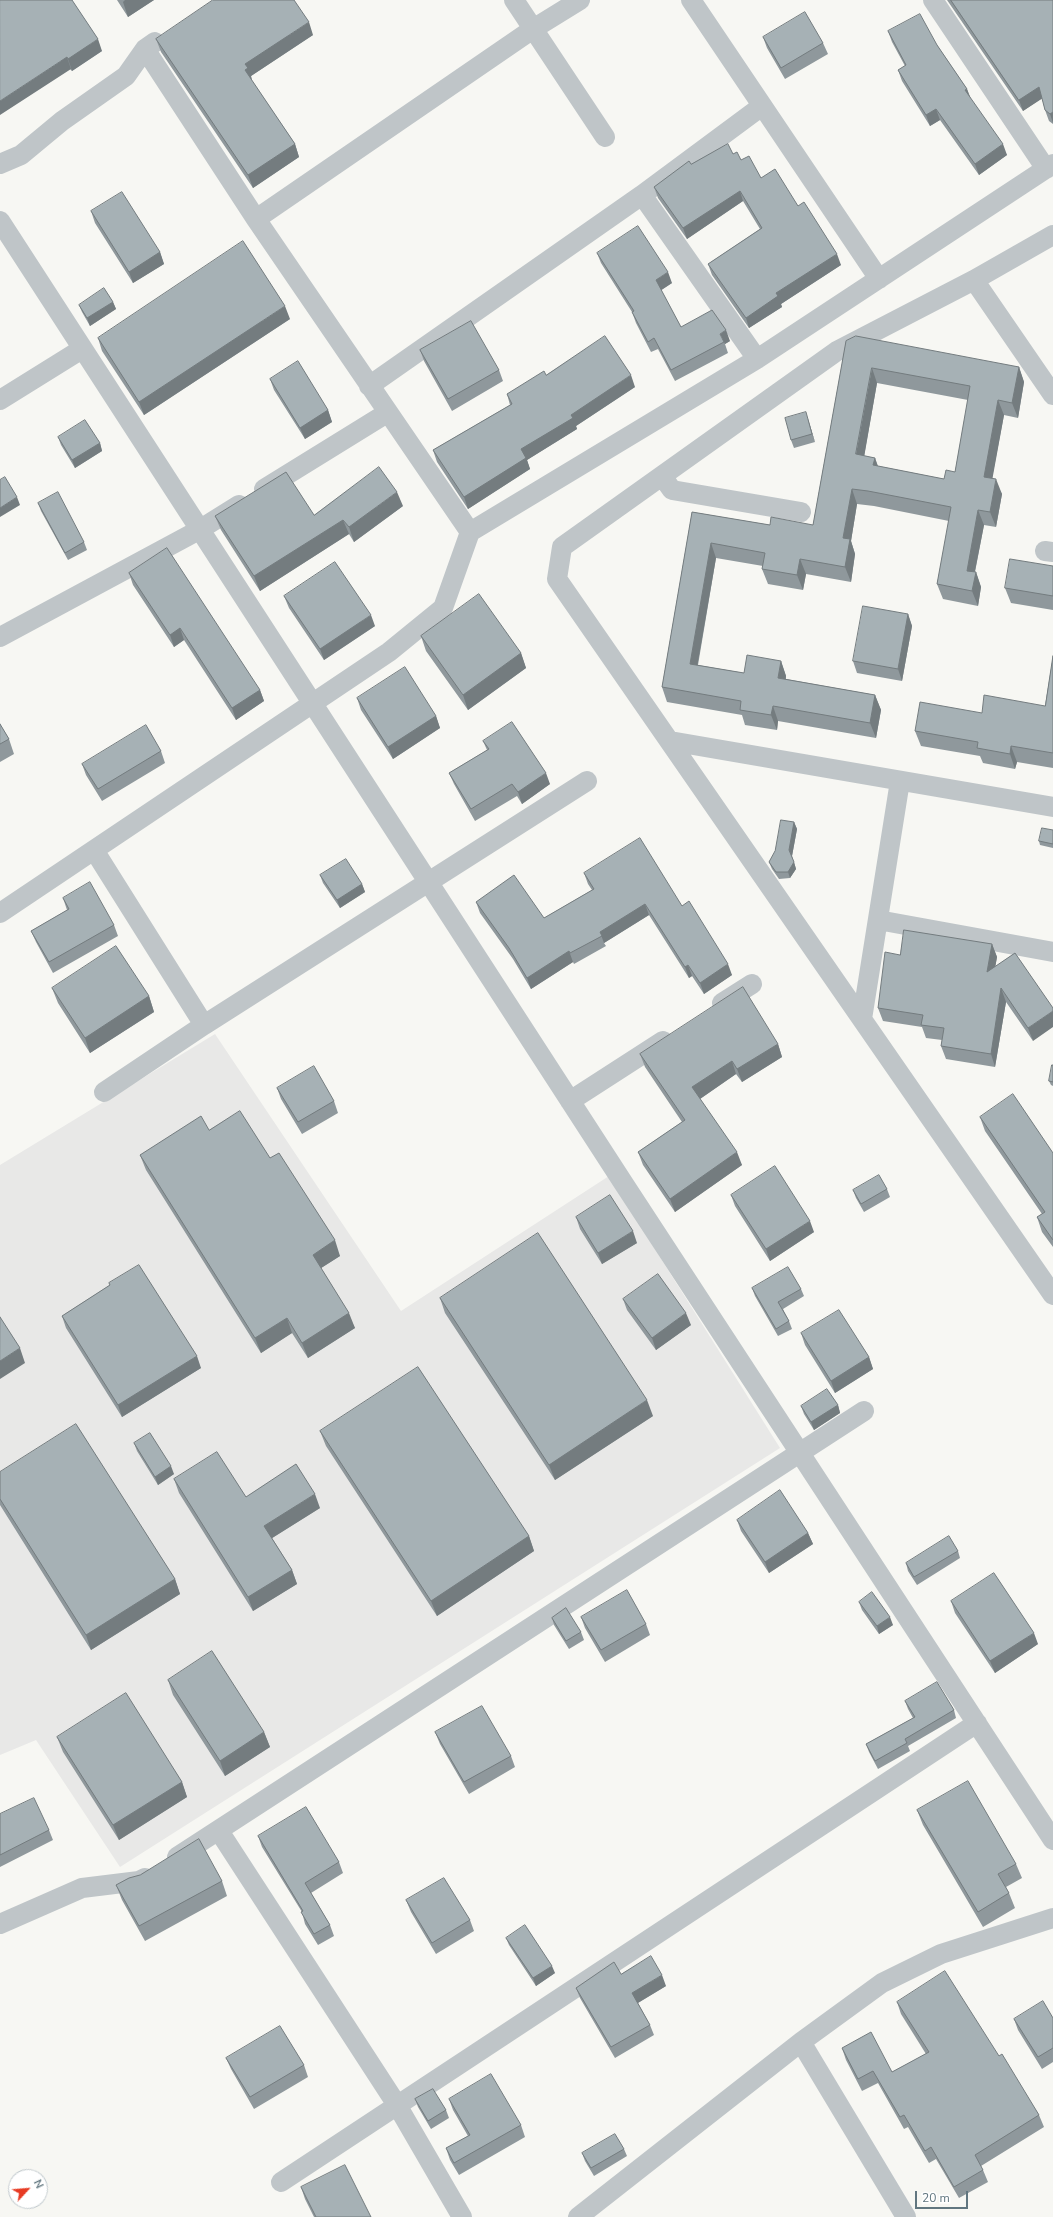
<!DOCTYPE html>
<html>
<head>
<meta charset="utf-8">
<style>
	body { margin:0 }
	#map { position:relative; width:1053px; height:2217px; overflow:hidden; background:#f7f7f3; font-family:"Nunito Sans",sans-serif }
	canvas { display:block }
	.north { position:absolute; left:8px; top:2169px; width:40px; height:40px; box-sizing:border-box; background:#fff; border:1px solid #c0c8cc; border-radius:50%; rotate:64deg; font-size:11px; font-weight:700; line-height:16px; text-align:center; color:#61767f }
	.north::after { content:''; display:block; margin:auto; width:14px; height:18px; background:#e73b23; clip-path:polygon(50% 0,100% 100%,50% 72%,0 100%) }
	.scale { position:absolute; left:915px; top:2191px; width:53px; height:18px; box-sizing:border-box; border:2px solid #61767f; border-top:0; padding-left:5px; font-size:12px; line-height:14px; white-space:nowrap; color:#61767f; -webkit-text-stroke:3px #fff; paint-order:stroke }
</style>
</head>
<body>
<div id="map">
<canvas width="1053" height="2217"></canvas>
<div class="north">N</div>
<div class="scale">20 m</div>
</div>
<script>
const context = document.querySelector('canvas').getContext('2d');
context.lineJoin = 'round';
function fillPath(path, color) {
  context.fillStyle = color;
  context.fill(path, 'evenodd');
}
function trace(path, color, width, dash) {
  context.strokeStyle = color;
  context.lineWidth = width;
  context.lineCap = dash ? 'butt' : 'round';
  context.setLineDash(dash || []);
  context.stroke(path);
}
fillPath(new Path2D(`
	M215,1034L401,1311L609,1176L780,1448L120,1867L36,1740L0,1755V1165Z`), '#e8e8e7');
trace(new Path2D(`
	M514,0L605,137
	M691,0L879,279
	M933,0L1046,169
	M145,49L256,219L470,532
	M0,164L21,155L62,121L126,76L145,49L155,42
	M642,195L757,359
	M256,219L533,29L580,0
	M0,221L624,1184L1053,1840
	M1053,235L974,280L837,351L562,547L557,579L1053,1295
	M974,280L1053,395
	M369,386L642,195L762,106
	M0,400L82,349
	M662,476L672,490L801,512
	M264,489L387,413
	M1045,551L1053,552
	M0,637L199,530L239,505
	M670,741L1053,807
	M94,850L204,1025
	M0,913L389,652L443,608L470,532L757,359L1053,164
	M878,920L1053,952
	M722,1003L752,984
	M862,1019L900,781
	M104,1092L204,1025L587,781
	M570,1101L663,1041
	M219,1831L397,2105L462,2217
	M177,1857L864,1411
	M0,1924L82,1888L139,1881L145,1878
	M801,2042L906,2217
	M281,2182L977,1723
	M578,2217L801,2042L882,1983L941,1954L1053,1918`), '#bfc5c8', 20);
fillPath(new Path2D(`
	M0,0L102,51L72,71Z
	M117,0H154L128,17Z
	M947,0H1053V124L1049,121L1045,110L1042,98L1023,111Z
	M888,31L937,45L967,89L970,98L1007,155L979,175L940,120L930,126L902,81L898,70L905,66L892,42Z
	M313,35L251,76L252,81L295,144L299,157L253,188L161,52L156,39Z
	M763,37L823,43L828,54L785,79L767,48Z
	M733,154L741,160L761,178L798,206L841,265L781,304L782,307L749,328L712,275L708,264L760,229L743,201L687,239L658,198L654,187L691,164Z
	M91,211L160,252L164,264L133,283L95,223Z
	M597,253L672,283L661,290L681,327L730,341L725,344L728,353L675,381L658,349L651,352L636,323L632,312L601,263Z
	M113,302L116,309L90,326L82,312L79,305Z
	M290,319L144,415L102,351L98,338Z
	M846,341L1019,367L1024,382L1018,418L1004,415L992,478L1002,494L996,527L984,525L975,572H976L981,587L978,606L943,599L937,584L949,521L874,506L857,504L851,541L855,554L851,582L806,574L803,590L768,584L762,569L763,566L716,558L698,665L744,673L781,661L786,676V679L875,695L881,710L876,738L778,721L777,730L745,725L742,715L667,702L662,687L692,512L770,525H813ZM877,383L968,400L955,472L944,479L878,466L875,458L864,456Z
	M420,350L499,370L503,381L452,411L424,361Z
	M546,375L635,387L576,426L577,429L527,460L530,469L468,509L437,462L433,450L510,405L507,394Z
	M270,379L328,410L332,422L305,439L274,390Z
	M808,419L815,442L794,448L791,440Z
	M58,437L100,443L102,451L75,468L61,445Z
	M38,503L84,542L87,550L68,560L41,511Z
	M403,506L354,542L349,534L260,591L221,530L215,516L314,515Z
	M1053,566V610L1011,603L1005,588Z
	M129,573L260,690L264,701L236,720L184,640L174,647L133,585Z
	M284,596L375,626L324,660L289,608Z
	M908,614L912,626L902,681L857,673L853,661Z
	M421,636L521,653L526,668L468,710L426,651Z
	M1053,656V768L1017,762L1015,769L983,763L980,756L921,746L915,731L982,713L1045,706Z
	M357,698L436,716L440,728L393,759L361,710Z
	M0,724L9,739L14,754L0,762Z
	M483,741L550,784L522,804L517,796L475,821L454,784L449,773L487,750Z
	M161,751L165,763L102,801L86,775L82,764Z
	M794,822L797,829L792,856L796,869L790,878L779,879L772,869L769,862Z
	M1053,830V848L1040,845L1039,841Z
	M584,873L682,906L732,975L704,994L692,976L689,978L649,915L604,943L606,946L574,964L573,962L531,989L513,959L480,913L476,902L544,918L592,890L588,884Z
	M320,875L362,884L365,892L340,908L323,883Z
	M63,898L114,925L118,936L53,973L36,942L31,931L67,910Z
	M992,944L997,957L995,967L1015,953L1033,1041L1006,1002L995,1067L946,1059L941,1046L942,1040L926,1038L922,1027L883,1021L878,1008L900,955Z
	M52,988L149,996L154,1012L90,1053L58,1003Z
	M778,1044L782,1057L742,1082L736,1074L700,1099L742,1165L675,1212L643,1165L638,1152L682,1122L645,1067L640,1054Z
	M1053,1065V1086L1051,1085L1049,1081Z
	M277,1088L334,1101L338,1113L302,1134L281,1099Z
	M980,1117L1053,1153V1247L1042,1232L1037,1217L1042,1214L985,1131Z
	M209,1130L270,1158L340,1256L321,1268L355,1328L308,1358L292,1333L261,1353L146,1170L140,1155Z
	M887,1189L890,1197L864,1212L856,1198L853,1190Z
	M731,1195L814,1232L770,1261L735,1206Z
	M576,1217L637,1243L602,1264L580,1229Z
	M109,1283L201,1368L122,1417L66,1328L62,1316L110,1285Z
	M752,1288L801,1289L804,1296L783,1309L789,1321L792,1329L778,1336L755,1296Z
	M440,1298L653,1416L555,1480L445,1313Z
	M623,1299L691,1325L656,1350L627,1310Z
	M801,1333L869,1357L873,1369L835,1393L805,1345Z
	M838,1405L840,1413L814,1430L804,1414L801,1406Z
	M320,1431L529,1536L534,1551L437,1616L326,1446Z
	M134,1443L174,1474L158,1485L137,1451Z
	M0,1472L175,1579L180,1594L91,1650L0,1505Z
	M174,1479L246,1497L320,1508L272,1538L292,1570L297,1584L253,1611L179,1493Z
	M737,1520L808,1533L813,1544L769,1573L741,1531Z
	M958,1551L960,1558L917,1585L908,1571L906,1563Z
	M951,1601L1038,1644L995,1673L955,1613Z
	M859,1602L893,1625L879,1634L862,1610Z
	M581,1617L646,1624L650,1635L605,1662L585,1628Z
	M552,1618L581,1632L584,1640L569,1649L554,1625Z
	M168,1680L264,1732L270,1747L225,1776L173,1695Z
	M905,1701L954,1710L956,1718L908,1746L910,1751L878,1769L869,1752L866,1744L913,1718L908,1709Z
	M435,1732L511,1756L515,1767L469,1794L440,1744Z
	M57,1737L182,1782L187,1797L119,1840L63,1752Z
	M917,1810L1016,1864L1022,1878L1006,1887L1009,1893L1015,1908L983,1927L923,1825Z
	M0,1814L49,1830L53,1840L0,1867Z
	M258,1836L339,1862L343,1873L311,1893L330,1925L334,1936L318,1945L305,1924L302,1912L262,1847Z
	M222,1881L227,1896L145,1941L122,1900L116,1885Z
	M406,1900L470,1920L474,1931L436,1954L411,1912Z
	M506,1938L555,1973L536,1986L509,1945Z
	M621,1974L666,1986L638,2003L650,2025L654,2035L615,2058L580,1998L576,1988Z
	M897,2002L999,2056L1039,2115L1044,2127L981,2166L983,2170L988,2182L959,2198L936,2159L929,2163L908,2127L904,2129L878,2083L862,2091L846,2060L842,2048L892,2072L926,2054L901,2014Z
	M1053,2018V2062L1042,2069L1018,2030L1014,2019Z
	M226,2058L304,2065L308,2077L254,2109L231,2069Z
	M415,2099L446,2110L449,2118L431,2129L418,2107Z
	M449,2099L521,2125L525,2137L459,2175L450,2160L446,2148L468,2136L453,2110Z
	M624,2149L627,2156L594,2176L585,2161L582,2153Z
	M301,2187L371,2217H314L305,2199Z`), '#8f989c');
fillPath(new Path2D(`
	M125,0H154L128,17L123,2Z
	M309,22L313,35L251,76L252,81L245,70V64Z
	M98,39L102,51L72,71L68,59Z
	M67,57L71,69L0,115V101Z
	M1039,87L1043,98L1023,111L1019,100Z
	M967,89L971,99L965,90Z
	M936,109L940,120L930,126L926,115Z
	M1053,112V123L1050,114Z
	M295,144L299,157L253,188L248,175Z
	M1003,144L1007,155L979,175L975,164Z
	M740,191L743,201L687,239L683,228Z
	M160,252L164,264L133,283L129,272Z
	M837,254L841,265L781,304L782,307L749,328L746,318L776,293Z
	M668,272L672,283L660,291L656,280Z
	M113,302L116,309L90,326L87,318Z
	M285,306L290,319L144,415L139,402Z
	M726,330L730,341L725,344L720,334Z
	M1019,367L1024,382L1018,418L1012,403Z
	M872,368L877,383L862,469L856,454Z
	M631,375L635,387L576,426L577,429L527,460L530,469L468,509L464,497L521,449L571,415Z
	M998,400L1004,415L990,492L984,477Z
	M328,410L332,422L305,439L300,428Z
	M806,412L808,419L815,442L812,434Z
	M100,443L102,451L75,468L72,460Z
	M875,458L880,473L873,465Z
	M996,479L1002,494L996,527L990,512Z
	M852,489L857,504L851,541L855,554L851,582L845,567L843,538Z
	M397,492L403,506L354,542L349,527Z
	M17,497L20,505L0,517V508Z
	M978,510L984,525L972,586L967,571Z
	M343,520L349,534L260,591L254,576Z
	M711,543L716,558L695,679L690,664Z
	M800,559L806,574L803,590L797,575Z
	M976,572L981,587L978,606L972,591Z
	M908,614L912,626L902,681L898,669Z
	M371,615L375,626L324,660L320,649Z
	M180,628L184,640L174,647L170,635Z
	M521,653L526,668L468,710L463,695Z
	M781,661L786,676L783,693L778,678Z
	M260,690L264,701L236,720L232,708Z
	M875,695L881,710L876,738L870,723Z
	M773,706L778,721L777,730L771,715Z
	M436,716L440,728L393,759L388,747Z
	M1011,746L1017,762L1015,769L1010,754Z
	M546,773L550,784L522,804L518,792Z
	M794,822L797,829L792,856L789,850Z
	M794,862L796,869L790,878L788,872Z
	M362,884L365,892L340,908L337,900Z
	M645,904L649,915L604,943L600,932Z
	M992,944L997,957L992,986L987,972Z
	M569,951L573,962L531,989L527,978Z
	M728,964L732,975L704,994L700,983Z
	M688,965L692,976L689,978L685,967Z
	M1001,988L1006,1002L995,1067L991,1054Z
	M149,996L154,1012L90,1053L85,1038Z
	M1053,1011V1027L1033,1041L1028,1028Z
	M778,1044L782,1057L742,1082L737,1069Z
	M732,1061L736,1074L697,1101L692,1087Z
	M737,1152L742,1165L675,1212L670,1199Z
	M810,1221L814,1232L770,1261L766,1249Z
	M633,1231L637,1243L602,1264L598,1253Z
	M335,1240L340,1256L318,1270L313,1255Z
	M349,1313L355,1328L308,1358L302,1343Z
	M686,1313L691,1325L656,1350L652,1338Z
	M287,1318L292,1333L261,1353L255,1338Z
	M20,1348L25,1363L0,1379V1361Z
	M197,1356L201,1368L122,1417L118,1405Z
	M869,1357L873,1369L835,1393L831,1381Z
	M647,1400L653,1416L555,1480L549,1465Z
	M838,1405L840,1413L814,1430L811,1422Z
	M171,1466L174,1474L158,1485L155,1477Z
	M315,1494L320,1508L269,1540L264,1526Z
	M808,1533L813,1544L769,1573L765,1562Z
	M529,1536L534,1551L437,1616L431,1601Z
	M292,1570L297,1584L253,1611L248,1597Z
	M175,1579L180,1594L91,1650L86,1635Z
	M890,1617L893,1625L879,1634L877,1626Z
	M1034,1633L1038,1644L995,1673L990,1661Z
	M264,1732L270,1747L225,1776L220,1761Z
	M182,1782L187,1797L119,1840L113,1825Z
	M552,1966L555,1973L536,1986L533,1978Z
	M662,1975L666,1986L636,2004L632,1993Z`), '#747c7f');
const building = new Path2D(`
	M0,0H72L98,39L68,59L67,57L0,101Z
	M213,0H294L309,22L245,64L248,68L245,70L295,144L248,175L156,39Z
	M951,0H1053V112L1050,114L1045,110L1039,87L1019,100Z
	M805,12L823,43L781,68L763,37Z
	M920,14L937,45L967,89L965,90L1003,144L975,164L936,109L926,115L898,70L906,65L888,31Z
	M728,144L733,154L737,152L741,160L749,156L761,178L775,169L798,206L804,202L837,254L776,293L778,296L746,318L708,264L762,228L740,191L683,228L654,187L689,161L691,164Z
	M122,192L160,252L129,272L91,211Z
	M638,226L668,272L656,280L681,327L712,310L726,330L720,334L724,342L671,370L654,338L648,342L632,312L634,311L597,253Z
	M243,241L285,306L139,402L98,338Z
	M104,288L113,302L87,318L79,305Z
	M471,321L499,370L448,399L420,350Z
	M605,336L631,375L571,415L573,418L521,449L526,458L464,497L433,450L512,404L507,394L544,371L546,375Z
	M856,336L1019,367L1012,403L998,400L984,477L996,479L990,512L978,510L967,571L976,572L972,591L937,584L951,507L868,491L852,489L843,538L850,539L845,567L800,559L797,575L762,569L765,553L711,543L690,664L744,673L747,655L781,661L778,678L875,695L870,723L773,706L771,715L740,710L741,701L662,687L692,512L770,525L771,517L813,525L846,341ZM872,368L970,386L955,472L946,470L944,479L873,465L875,458L856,454Z
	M298,361L328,410L300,428L270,379Z
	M806,412L812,434L791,440L785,418Z
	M85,420L100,443L72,460L58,437Z
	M379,467L397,492L349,527L343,520L254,576L215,516L286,472L314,515Z
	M5,477L17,497L0,508V480Z
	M58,492L84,542L65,553L38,503Z
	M167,548L260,690L232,708L180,628L170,635L129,573Z
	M1010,559L1053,566V596L1005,588Z
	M335,562L371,615L320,649L284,596Z
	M479,594L521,653L463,695L421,636Z
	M863,606L908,614L898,669L853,661Z
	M1053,656V753L1011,746L1010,754L977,748L978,742L915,731L920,702L982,713L984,695L1045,706Z
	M405,667L436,716L388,747L357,698Z
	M512,722L546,773L518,792L512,784L471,809L449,773L489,749L483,741Z
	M0,724L9,739L0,744Z
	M146,725L161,751L98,789L82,764Z
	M781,820L794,822L789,850L794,862L788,872H776L769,862L775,851Z
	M1042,828L1053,830V844L1039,841Z
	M640,838L682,906L689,901L728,964L700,983L688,965L685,967L645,904L600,932L602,936L570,953L569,951L527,978L509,948L476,902L514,875L544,918L594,889L584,873Z
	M346,859L362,884L337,900L320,875Z
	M90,882L114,925L49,962L31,931L69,909L63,898Z
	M904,930L992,944L987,972L1015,953L1053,1008V1011L1028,1028L1001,988L991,1054L941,1046L944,1028L921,1025L923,1015L878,1008L885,952L900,955Z
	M116,946L149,996L85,1038L52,988Z
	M743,987L778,1044L737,1069L732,1061L692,1087L737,1152L670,1199L638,1152L685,1120L640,1054Z
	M1052,1065H1053V1082L1049,1081Z
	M314,1066L334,1101L298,1122L277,1088Z
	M1013,1094L1053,1153V1240L1037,1217L1045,1212L980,1117Z
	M240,1111L270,1158L279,1153L335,1240L313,1255L349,1313L302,1343L287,1318L255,1338L140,1155L201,1116L209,1130Z
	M775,1166L810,1221L766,1249L731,1195Z
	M879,1175L887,1189L861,1204L853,1190Z
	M610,1195L633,1231L598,1253L576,1217Z
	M538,1233L647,1400L549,1465L440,1298Z
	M139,1265L197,1356L118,1405L62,1316L110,1285L109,1283Z
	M788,1267L801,1289L778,1302L789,1321L776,1329L752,1288Z
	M658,1274L686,1313L652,1338L623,1299Z
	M839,1310L869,1357L831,1381L801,1333Z
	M0,1317L20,1348L0,1361Z
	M418,1367L529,1536L431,1601L320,1431Z
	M827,1389L838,1405L811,1422L801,1406Z
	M76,1424L175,1579L86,1635L0,1499V1472Z
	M150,1433L171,1466L155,1477L134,1443Z
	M217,1452L246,1497L296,1464L315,1494L264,1526L292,1570L248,1597L174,1479Z
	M780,1490L808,1533L765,1562L737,1520Z
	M949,1536L958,1551L914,1577L906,1563Z
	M994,1573L1034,1633L990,1661L951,1601Z
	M627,1590L646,1624L601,1650L581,1617Z
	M872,1592L890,1617L877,1626L859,1602Z
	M566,1608L581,1632L566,1641L552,1618Z
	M212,1651L264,1732L220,1761L168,1680Z
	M937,1682L954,1710L905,1739L907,1743L875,1761L866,1744L915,1717L905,1701Z
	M126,1693L182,1782L113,1825L57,1737Z
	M482,1706L511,1756L464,1782L435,1732Z
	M968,1781L1016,1864L998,1874L1009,1893L978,1912L917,1810Z
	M34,1798L49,1830L0,1855V1814Z
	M306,1807L339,1862L305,1883L330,1925L314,1934L301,1912L303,1911L258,1836Z
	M199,1839L222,1881L139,1926L116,1885L129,1878L140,1875Z
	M444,1878L470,1920L432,1943L406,1900Z
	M525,1925L552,1966L533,1978L506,1938Z
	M651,1956L662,1975L632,1993L650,2025L611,2047L576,1988L614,1962L621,1974Z
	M945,1971L999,2056L1002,2054L1039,2115L975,2155L983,2170L954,2187L931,2147L925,2151L904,2115L900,2117L873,2071L858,2079L842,2048L871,2032L892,2072L929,2052L897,2002Z
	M1043,2001L1053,2018V2048L1038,2057L1014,2019Z
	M280,2026L304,2065L250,2097L226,2058Z
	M491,2074L521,2125L454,2163L446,2148L470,2135L449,2099Z
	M433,2089L446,2110L428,2121L415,2099Z
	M615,2134L624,2149L591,2168L582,2153Z
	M345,2165L371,2217H316L301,2187Z`);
fillPath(building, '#a6b1b5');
trace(building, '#747c7f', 1);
</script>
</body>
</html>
